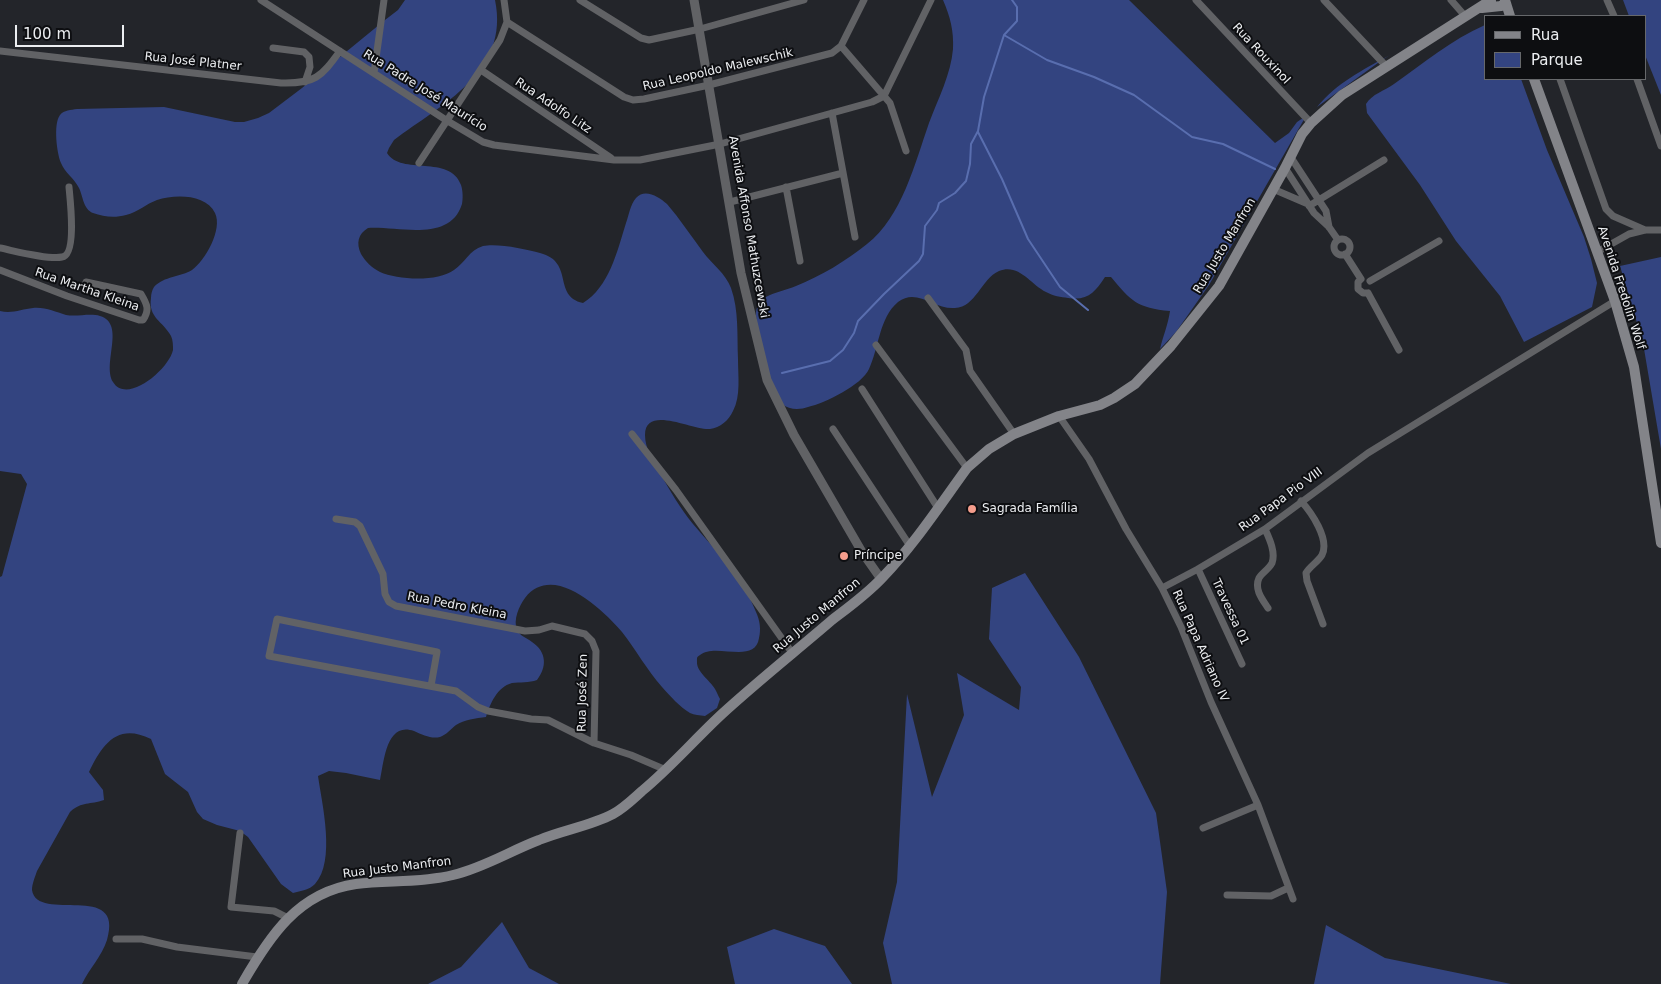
<!DOCTYPE html>
<html>
<head>
<meta charset="utf-8">
<style>
	body { margin:0 }
	#map { position:relative; width:1661px; height:984px; overflow:hidden; background:#23252a; font-family:"DejaVu Sans",sans-serif }
	canvas { display:block }
	.legend { position:absolute; left:1484px; top:15px; width:162px; height:65px; box-sizing:border-box; background:#0d0e11; border:1px solid #66686b; margin:0; padding:6px 9px; list-style:none; font-size:15px; color:#eceef1 }
	.legend li { display:flex; align-items:center; gap:10px; height:25px }
	.legend b { width:25px; border:1px solid #66686b }
	.scale { position:absolute; left:15px; top:25px; width:109px; height:22px; box-sizing:border-box; border:2px solid #eceef1; border-top:0; padding-left:6px; font-size:15px; line-height:18px; white-space:nowrap; color:#eceef1; -webkit-text-stroke:4px #0d0e11; paint-order:stroke }
</style>
</head>
<body>
<div id="map">
<canvas width="1661" height="984"></canvas>
<ul class="legend">
<li><b style="height:6px;background:#838489"></b>Rua</li>
<li><b style="height:14px;background:#334480"></b>Parque</li>
</ul>
<div class="scale">100 m</div>
</div>
<script>
const context = document.querySelector('canvas').getContext('2d');
context.lineJoin = 'round';
function fillPath(path, color) {
  context.fillStyle = color;
  context.fill(path, 'evenodd');
}
function trace(path, color, width, dash) {
  context.strokeStyle = color;
  context.lineWidth = width;
  context.lineCap = dash ? 'butt' : 'round';
  context.setLineDash(dash || []);
  context.stroke(path);
}
function write(font, color, halo, rows, align = 'center') {
  context.font = font + ' "DejaVu Sans",sans-serif';
  context.lineWidth = 4;
  context.setLineDash([]);
  context.textBaseline = 'middle';
  context.strokeStyle = halo;
  context.fillStyle = color;
  for (const [text, x, y, turn = 0] of rows) {
    context.save();
    context.translate(x, y);
    context.rotate((+turn || 0) * Math.PI / 180);
    context.textAlign = isNaN(turn) ? turn : align;
    if (halo) context.strokeText(text, 0, 0);
    context.fillText(text, 0, 0);
    context.restore();
  }
}
fillPath(new Path2D(`
	M405,0H495C510,72 442,104 394,140L389,148L387,153C401,176 450,154 461,185C463,191 463,199 462,204C450,243 398,226 368,228C358,234 356,243 361,254C365,261 372,268 380,272C398,280 438,282 454,270C465,263 469,250 483,246C497,243 526,249 540,253C575,262 552,296 583,303C609,287 617,252 626,223C629,215 630,205 636,198C645,188 659,197 667,204C680,219 691,236 703,252C712,264 726,274 731,288C739,310 737,336 738,359C738,376 741,396 733,411C729,420 720,428 710,429C694,431 645,404 645,435C645,448 653,462 660,473C670,491 680,508 693,524C716,551 743,578 756,612C760,621 761,629 759,638C755,665 715,642 700,655C697,657 697,657 697,661C696,672 710,680 715,689C717,692 718,696 720,699L717,708L705,716C700,715 694,715 690,713C680,707 670,696 662,687C647,670 636,650 622,632C602,609 553,562 525,598C519,606 513,620 517,630C520,636 527,638 532,642C547,652 547,667 537,680C529,683 520,682 512,683C497,687 490,704 486,717C476,718 464,720 456,725C451,729 446,735 440,737C431,739 423,735 414,731C386,721 384,762 380,780L346,773L329,771L318,776C322,804 336,861 315,884C309,890 301,891 293,893L281,884L248,837L240,831L217,825L203,819L197,812L188,792L165,774L151,739C117,722 102,745 89,772L103,790L104,800C90,805 82,801 70,812L37,871C35,877 32,884 32,890C37,924 125,880 107,940C102,956 89,969 82,984H0V577L2,576L27,484L21,474L0,471V311C12,314 22,309 33,308C46,307 55,312 66,315C77,317 90,313 100,316C126,324 102,363 113,382C127,405 169,369 173,350C173,346 173,340 171,336C163,321 148,318 151,298C151,294 152,290 154,287C164,276 181,277 192,270C205,261 223,229 215,213C206,194 175,194 157,200C146,204 138,212 126,215C115,218 104,217 93,213C83,209 83,196 79,188C74,178 65,173 61,163C57,154 53,124 60,115C64,110 71,110 77,109L164,107L235,122H244L258,118L269,113L302,88L385,20L398,10Z
	M943,0H1129L1275,143L1289,133L1297,122L1306,116L1209,285L1176,332L1160,349C1163,336 1168,325 1170,311C1137,308 1131,301 1111,277H1105C1095,292 1088,301 1068,298C1061,297 1053,296 1046,292C1030,284 1019,263 999,271C981,279 976,307 955,308C935,310 917,287 898,302C879,318 879,348 869,369C862,385 825,403 808,407C800,410 789,410 782,404C772,393 755,327 756,312C757,305 761,300 766,297C775,292 786,290 796,286C821,276 846,261 867,244C902,217 915,163 929,123C938,99 951,74 953,49C954,31 950,16 943,0Z
	M1623,0H1661V95L1645,55V16H1629Z
	M1485,25V79H1521L1547,150L1584,237L1591,259L1597,283L1592,307L1524,342L1500,296L1456,241L1420,185L1367,113L1366,104C1372,94 1384,91 1394,84C1424,63 1451,40 1485,25Z
	M1390,55L1382,60L1317,107C1338,82 1361,71 1390,55Z
	M1661,257V449L1643,343L1620,266Z
	M1025,573L1079,657L1156,813L1167,892L1160,984H892L883,943L897,882L907,694L932,797L964,715L957,673L1019,710L1021,687L989,639L992,588Z
	M502,922L529,968L559,984H428L461,967Z
	M1326,925L1385,958L1511,984H1314Z
	M774,929L825,946L852,984H735L727,947Z`), '#334480');
trace(new Path2D(`
	M1004,35L1047,60L1094,77L1134,95L1192,137L1223,144L1275,169
	M978,132L1002,179L1028,239L1060,287L1088,310
	M782,373L830,361L843,350L854,333L858,321L884,294L919,261L923,254L925,226L937,210L939,203L955,193L966,181L970,164L971,144L978,131L984,97L1004,35L1017,21V7L1012,0`), '#596eaf', 2);
trace(new Path2D(`
	M261,0L446,120L483,142L494,145L614,160H640L720,144L872,102L884,96
	M580,0L641,38L649,40L700,29L804,0
	M1196,0L1311,123
	M1324,0L1386,66
	M1451,0L1465,16
	M1607,0L1614,16
	M507,22L624,97L633,100L644,99L709,85L832,53L841,46L864,0
	M841,46L890,103L906,151
	M273,48L304,52L309,57L310,67L305,82
	M0,51L281,83C315,84 321,77 340,51
	M481,70L611,158
	M374,73L384,0
	M1560,79L1606,209L1613,216L1645,230
	M1637,79L1661,146
	M884,96L931,0
	M832,113L855,237
	M1290,156L1326,211L1329,227
	M419,163L500,40L507,22L504,0
	M1285,168L1314,213L1329,227L1338,240
	M786,187L800,261
	M1273,189L1308,204
	M730,202L843,173
	M1309,206L1384,160
	M1334 247a8 8 0 1 1 16 0a8 8 0 1 1-16 0Z
	M0,248C15,251 49,260 62,257C77,255 70,199 69,187
	M1597,252L1629,234L1645,230H1661
	M1345,254L1361,279
	M0,270L67,296L139,320H143C150,310 147,304 141,294L86,282
	M1361,279L1358,282V289L1363,293H1368
	M1370,281L1439,241
	M1368,293L1399,350
	M928,298L966,350L970,371L1014,434
	M876,345L967,468
	M862,389L938,508
	M1059,416L1089,459L1126,529L1162,588L1181,627L1211,702L1258,805L1293,899
	M833,429L910,546
	M632,434L676,490L793,654
	M1301,501C1311,512 1330,539 1322,555C1318,562 1310,566 1306,573L1307,581L1323,624
	M336,519L355,522L360,526L383,574L385,594L389,602L396,606L525,631L539,630L552,626L585,634L592,641L596,651L594,743
	M1265,529C1269,538 1276,552 1272,563C1269,569 1262,573 1259,578C1254,589 1262,599 1268,608
	M1198,569L1242,664
	M1162,588L1198,569L1265,529L1368,453L1615,301
	M431,686L437,652L277,619L269,656L456,691L478,707L488,711L531,719L548,720L594,743L631,755L666,770
	M1203,828L1258,805
	M240,833L231,907L274,911L288,918
	M1227,895L1271,896L1288,888
	M116,939H142L177,947L257,957`), '#616265', 7);
trace(new Path2D(`
	M694,0L741,273L767,380L794,435L862,552L881,579`), '#616265', 9);
trace(new Path2D(`
	M1505,0L1510,16
	M1482,8L1501,6L1505,3
	M1534,79L1615,301L1634,367L1661,543
	M242,984C269,937 298,892 356,884C388,880 421,883 453,875C483,868 510,851 539,840C563,830 590,826 613,814C624,808 633,799 642,791C671,767 695,739 722,714C758,681 796,651 832,620C849,607 867,594 882,578C914,545 940,505 967,468L989,449L1014,434L1059,416L1100,405L1114,398L1135,384L1171,346L1219,286L1285,168L1302,134L1311,123L1342,95L1491,0`), '#838489', 10);
for (const [x, y, r, color] of [
	[972,509,5,"#f49d8c"],
	[844,556,5,"#f49d8c"]
]) {
  const dot = new Path2D();
  dot.arc(x, y, r, 0, 2 * Math.PI);
  context.fillStyle = color;
  context.fill(dot);
  trace(dot, '#0d0e11', 2);
}
write('12px', '#eceef1', '#0d0e11', [
	["Rua Rouxinol",1261,54,47],
	["Rua José Platner",193,62,6],
	["Rua Leopoldo Malewschik",718,70,-13],
	["Rua Padre José Maurício",425,91,32],
	["Rua Adolfo Litz",553,106,34],
	["Avenida Affonso Mathuzcewski",748,227,80],
	["Rua Justo Manfron",1225,246,-59],
	["Avenida Fredolin Wolf",1621,288,72],
	["Rua Martha Kleina",87,290,19],
	["Rua Papa Pio VIII",1281,500,-36],
	["Rua Pedro Kleina",457,606,11],
	["Travessa 01",1230,612,65],
	["Rua Justo Manfron",817,616,-40],
	["Rua Papa Adriano IV",1200,646,66],
	["Rua José Zen",583,693,-89],
	["Rua Justo Manfron",397,868,-7]
]);
write('12px', '#eceef1', '#0d0e11', [
	["Sagrada Família",982,509],
	["Príncipe",854,556]
], 'left');
</script>
</body>
</html>
